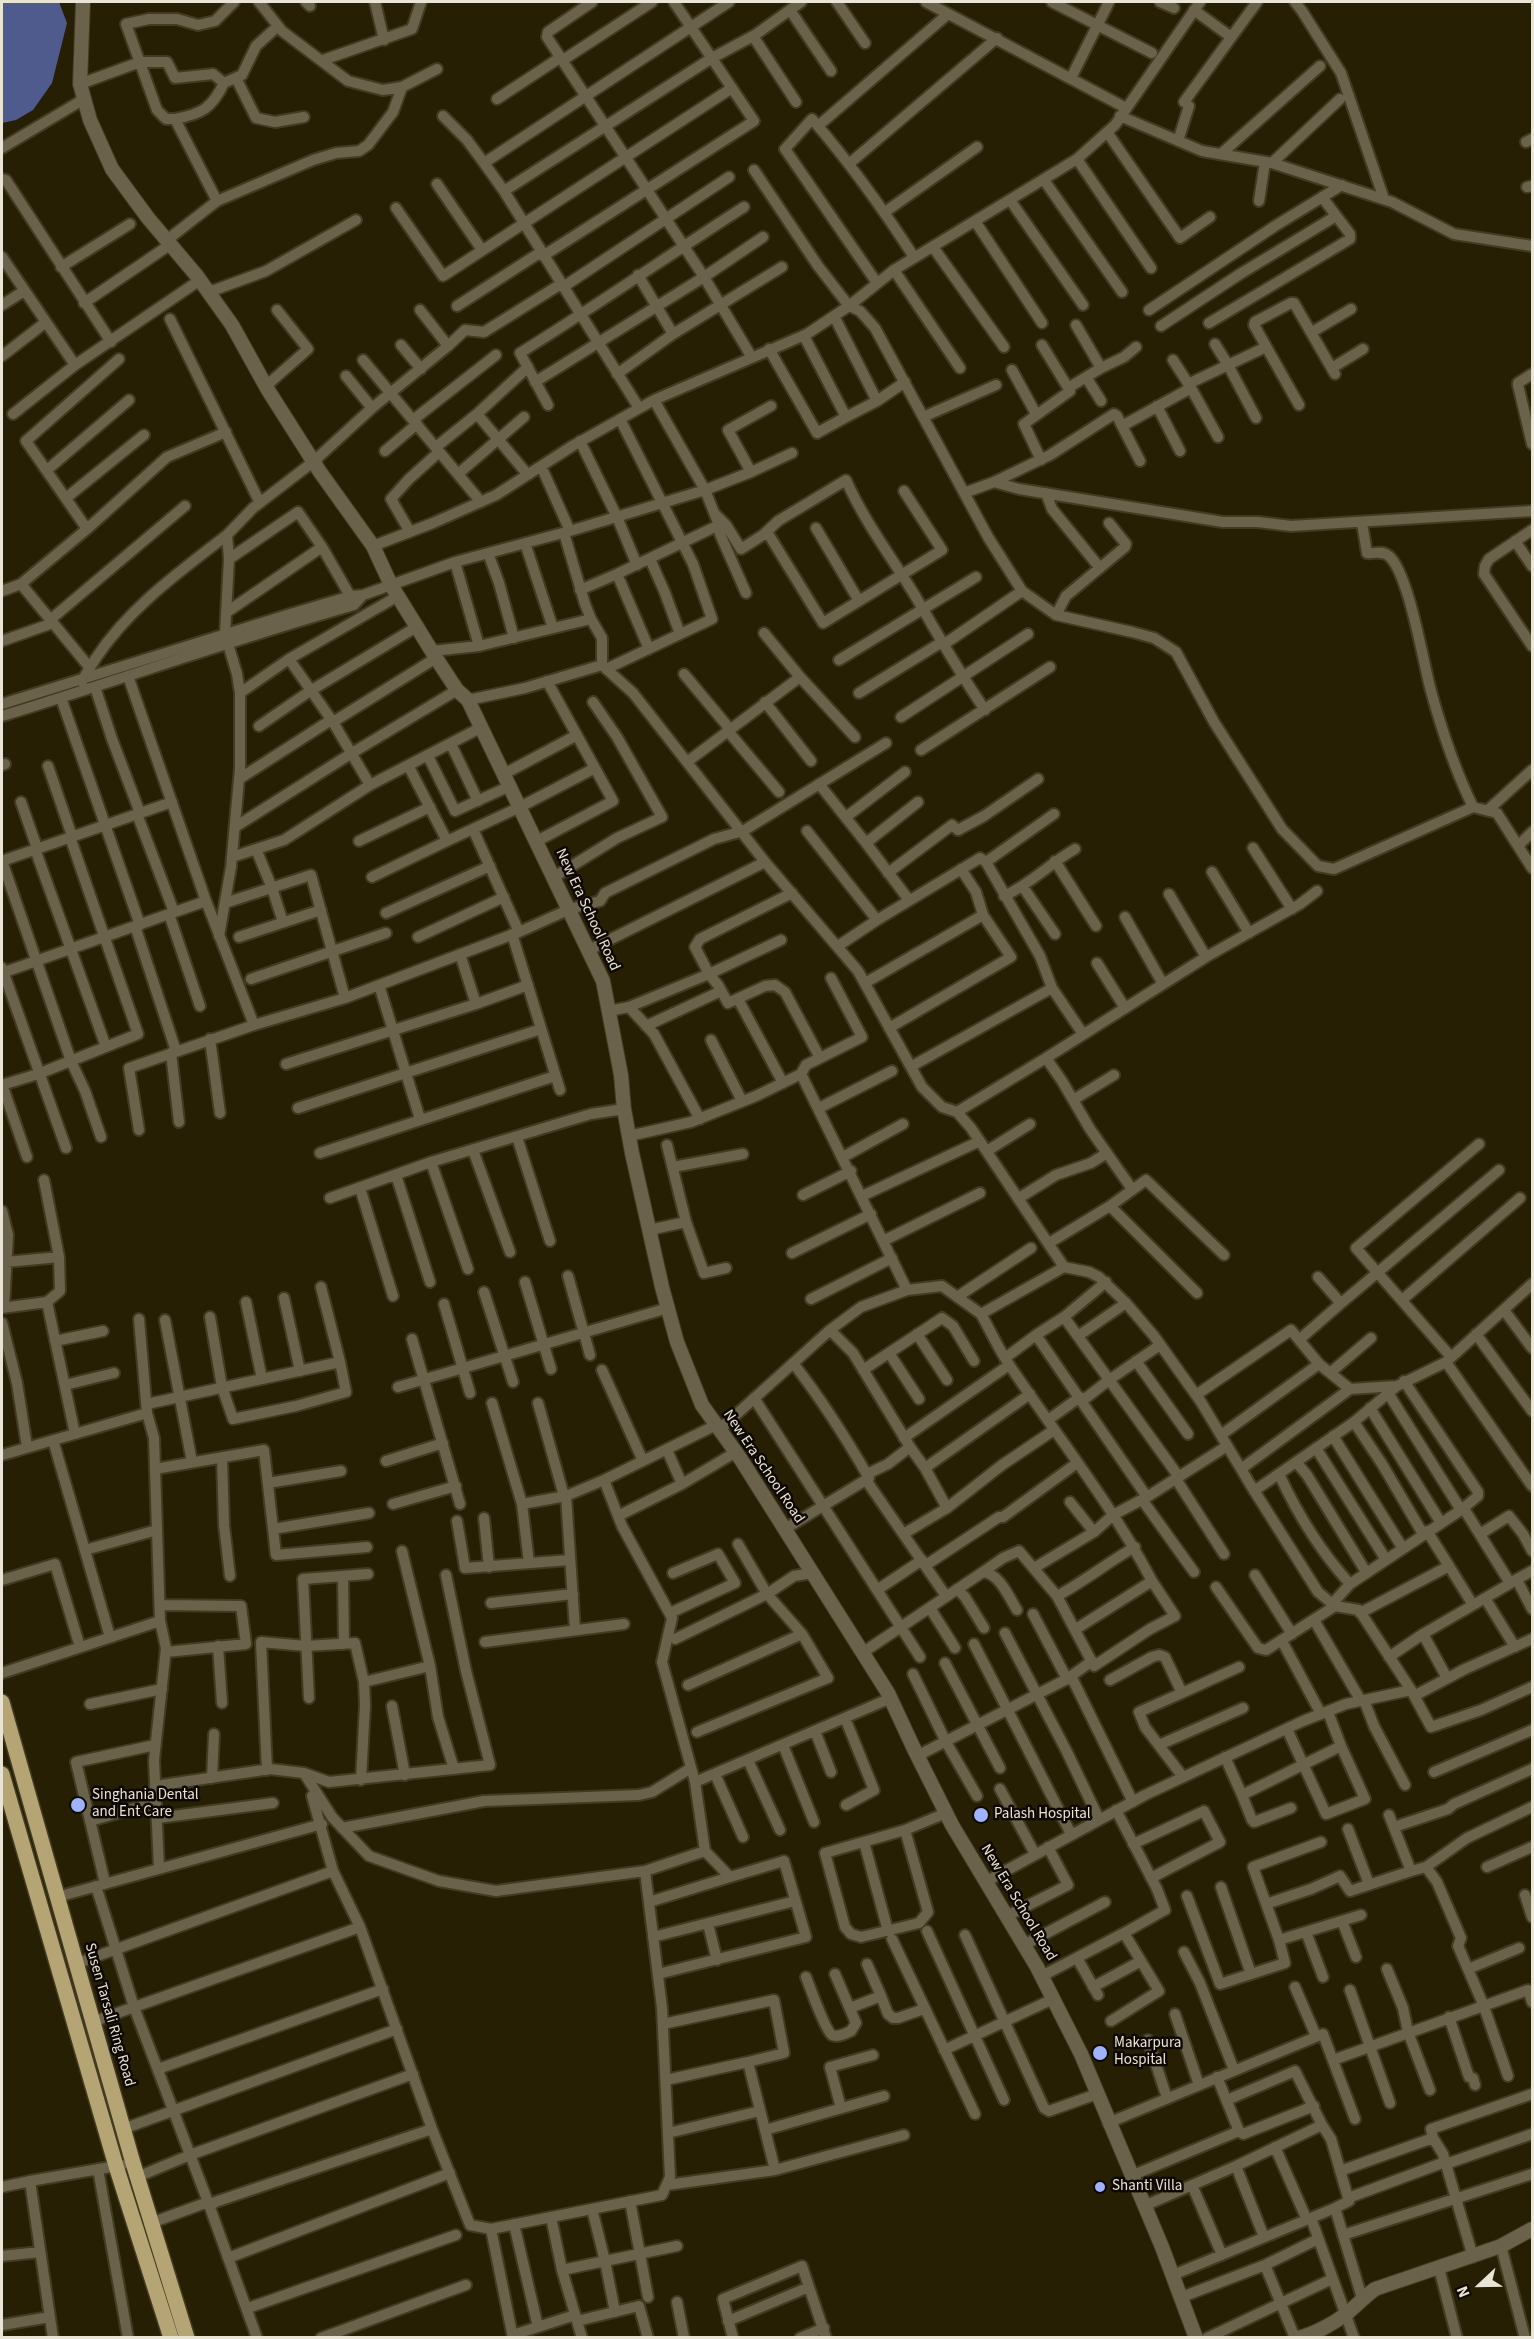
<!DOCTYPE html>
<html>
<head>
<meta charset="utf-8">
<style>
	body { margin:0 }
	#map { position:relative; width:1534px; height:2339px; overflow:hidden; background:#271f04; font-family:"Source Sans 3",sans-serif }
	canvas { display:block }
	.frame { position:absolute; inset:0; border:3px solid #e9e4d4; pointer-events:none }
	.north { position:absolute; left:1450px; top:2255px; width:60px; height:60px; -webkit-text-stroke:4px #0d0902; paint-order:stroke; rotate:248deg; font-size:16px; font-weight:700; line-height:24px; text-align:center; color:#e9e4d4 }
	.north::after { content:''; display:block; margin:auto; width:21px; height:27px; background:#e9e4d4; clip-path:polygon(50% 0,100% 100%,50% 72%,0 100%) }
</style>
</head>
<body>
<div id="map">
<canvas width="1534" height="2339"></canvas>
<div class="frame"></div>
<div class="north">N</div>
</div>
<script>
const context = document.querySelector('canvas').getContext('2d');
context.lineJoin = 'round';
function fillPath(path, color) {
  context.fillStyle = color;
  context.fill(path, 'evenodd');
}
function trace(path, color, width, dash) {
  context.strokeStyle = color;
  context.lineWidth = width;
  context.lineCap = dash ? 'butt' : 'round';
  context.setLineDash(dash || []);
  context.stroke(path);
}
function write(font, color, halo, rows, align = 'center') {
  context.font = font + ' "Source Sans 3",sans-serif';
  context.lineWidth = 5;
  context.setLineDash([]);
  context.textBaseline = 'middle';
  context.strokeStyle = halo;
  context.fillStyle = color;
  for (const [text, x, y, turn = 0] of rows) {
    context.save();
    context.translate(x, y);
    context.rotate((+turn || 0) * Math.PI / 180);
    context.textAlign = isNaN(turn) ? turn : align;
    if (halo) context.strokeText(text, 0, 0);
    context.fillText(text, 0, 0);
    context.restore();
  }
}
fillPath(new Path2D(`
	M2,2H59L67,23L52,83L33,110L16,120L2,123Z`), '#4f5b8c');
const minor = new Path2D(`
	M259,2L282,31L348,81L383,90L402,87L437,69
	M306,2L310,6
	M375,2L384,40
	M592,2L548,32L547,37L704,277L751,356
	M837,2L865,43
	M926,2L1126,108
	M1052,2L1152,53
	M1160,2L1174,8
	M1295,2L1302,11L1341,73L1384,199
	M790,10L831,71
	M1194,10L1231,37
	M753,36L796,102
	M323,60L412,29L421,2
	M563,60L652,2
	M236,78L256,118L275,122L304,117
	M1071,78L1109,2
	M80,84L140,62H167L175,78L213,74L224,83
	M497,99L561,57
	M1184,102L1257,2
	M443,116L467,140L484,163
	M1120,116L1202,151L1272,163L1392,202L1454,234L1532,246
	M175,119H166L157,110L126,24L149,19H177L198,25L215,21L234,2
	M818,126L948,14
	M1107,132L1180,238L1210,217
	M1178,141L1189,106
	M1526,142L1532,139
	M2,148L84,99
	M1222,153L1320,66
	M1077,159L1151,268
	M850,163L997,38
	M1272,163L1340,99
	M754,170L818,266L849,306L860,311L875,328L988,537L1022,591L1056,615L1132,632L1154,638L1176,652L1214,722L1282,829L1318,866L1334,869L1473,807L1497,813L1532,868
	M2,179L6,180L111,342
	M1044,180L1122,292
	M437,184L482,250
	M1527,187L1532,186
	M504,191L712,58L755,35L801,2
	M1010,200L1083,305
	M217,201L175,119C202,114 212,108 224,83L242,75L256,46L278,26
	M1259,201L1265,162
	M396,208L443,276L732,88
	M885,212L977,147
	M975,221L1042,323
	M167,240L217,201L313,160L336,153L359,151L368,145L393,112L402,87
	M933,247L1004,347
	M543,256L754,121L674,2
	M2,257L75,365
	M61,267L130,224
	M894,270L960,368
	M877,283L785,149L812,119C850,163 883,209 914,257
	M563,287L729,177
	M209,292L266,271L356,220
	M84,303L171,244
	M2,305L24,291
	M457,306L541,252
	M1149,310L1275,226L1342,185
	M834,316L877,401L846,417
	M170,319L260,503
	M1209,323L1350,239V234L1322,197
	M1161,326L1240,274L1336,216
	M1312,332L1351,309
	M673,334L782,267
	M401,345L421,369
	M448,346L465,330L484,332L561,284
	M769,349L817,433L846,417L804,336
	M2,356L46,322
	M363,360L481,502
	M1173,360L1191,388
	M1101,368L1124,357L1136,347
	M1332,368L1363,349
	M1012,370L1036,414
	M617,374L673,334L638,275
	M1532,374L1518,383V385L1532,444
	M1086,377L1101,401
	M535,382L704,277L763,237
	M1188,384L1228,365L1215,344
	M266,386L308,349L277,310
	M1068,388L1101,368L1076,325
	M877,401L905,382
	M548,405L520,353C596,306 669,255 744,207
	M1299,405L1254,325L1255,322L1291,303H1294L1335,374
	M1157,406L1180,451
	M372,408L448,346L420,310
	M639,408L504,191L484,163L729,2
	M13,414L75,365L200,280
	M477,414L528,367
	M923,417L996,385
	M1256,418L1228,365L1266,347
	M413,420L496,355
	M1122,426L1191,388L1218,437
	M580,441L617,517L637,565
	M436,447L477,414L528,475
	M385,451L417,424
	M1041,460L1024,424L1070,391L1042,345
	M541,466L570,531
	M47,470L129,400
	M751,472L728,430L771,406
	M458,474L524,417
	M994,482L1019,489L1223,522H1258L1291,526L1532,511
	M964,493L994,482L1050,455L1114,414L1117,416L1140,461
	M1046,493L1052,509L1100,568
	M66,498L144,435
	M715,514L726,525L741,549L763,535H769L823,623L942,550L904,491
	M1362,523L1367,553C1375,554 1382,550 1389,556C1409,574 1423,662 1431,691C1442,731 1455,770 1473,807
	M719,525L720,534L746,593
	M816,528L859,601
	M87,529L167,457L226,432
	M1532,530L1489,559L1485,566L1484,574L1532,646
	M410,532L391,499L409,479L439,452
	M564,533L585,604L591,619
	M763,535L778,521L846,480C865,523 893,559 917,599C939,637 960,674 985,710
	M1515,541L1532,566
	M525,543L553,628
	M373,546L433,523L496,495L574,445L654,400L807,334L849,306L894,270L1077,159L1115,125L1200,2
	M488,553L499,583L514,638
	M229,559L298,512L322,547L353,601
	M650,559L665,593L680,634
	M455,562L479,646
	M617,574L649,649
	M21,584L87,529L26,441L119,359
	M580,590L617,574L719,525L705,490L751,472L792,453
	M2,591L21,584L90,668
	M227,612L322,547
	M1056,615L1066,596L1125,547L1126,544L1109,523
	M50,620L185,506
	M764,633L800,677
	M2,641L53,623
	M943,645L1022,591
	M432,651L479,646L591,619L602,638V665
	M289,659L333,722L370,785L482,727
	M839,660L976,577
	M606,669L712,619L693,564L620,419
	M684,674L729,728
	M82,682C85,674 91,666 96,658C129,608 179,572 227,535
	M95,687L112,739L140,813
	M240,693L289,659L398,596
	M859,693L942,642
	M61,698L140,925
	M468,700L525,688L602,665L633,693L765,862L858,971L922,1087L942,1107L957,1112L971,1128L1064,1267
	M765,702L811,761
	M2,704L287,615L351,596L363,595L455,562L570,531L705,490L654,400
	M2,716C119,680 235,639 354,605L363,595
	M901,717L1028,634
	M333,722L436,658
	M259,726L310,691L418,626
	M727,730L779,792
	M451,744L478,801
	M921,750L1050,667
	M428,756L455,811L510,786
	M687,762L800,677L855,737
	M2,765L5,764
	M48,766L72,836
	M409,767L447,841L520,807L595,768
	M504,774L577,735
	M239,779L331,720
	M819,784L866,843L909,900
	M21,802L37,848
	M1488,810L1532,770
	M137,814L174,912
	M846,817L905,772
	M235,827L352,753L457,690
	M473,829L519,932
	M807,831L877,920
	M359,841L430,807
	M537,841L613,801L547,681
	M866,843L918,802
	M1518,846L1532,832
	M1253,848L1292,909
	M35,849L106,1047
	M256,849L272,888L283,922
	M232,857L284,840L370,785
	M2,861L71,1061L85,1091L101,1137
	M2,861L172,802
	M1055,861L1096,926
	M986,862L1054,814
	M1212,872L1249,933
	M888,873L952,825L958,830L984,816L1038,779
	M372,877L447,841
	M554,877L617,838L662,817L617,737L593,702
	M1023,887L1055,934
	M1169,894L1206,957
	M1004,896C1031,884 1050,863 1075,849
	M225,903L311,875L345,998L254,1025
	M386,913L490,866
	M169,914L200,1006
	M1125,917L1163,984
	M135,926L176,1051
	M512,934L560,1090
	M219,936L231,867L240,768V693L237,674L225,634L229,559L227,535L253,508L313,462L372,408L346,376
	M239,937L321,910
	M418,937L504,897
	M781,940L709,974L695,947L700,939L792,893
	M838,946L877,920L980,858L986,862L1040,956L1052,988
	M589,950L765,862
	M1097,963L1125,1008
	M2,968L66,1148
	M2,973L206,901L128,676
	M251,979L386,933
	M865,983L983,915
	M379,985L420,1119
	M345,998L519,932L570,909L600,901L605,893L714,839L743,831L886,743
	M738,999L783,1083
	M476,1004L528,985
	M629,1007L709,974L718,985L728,1003L765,986L775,985L785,992L820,1058
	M609,1011L629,1007L654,1034L700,1119
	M646,1026L721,991
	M889,1028L1011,957L983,915L976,892L961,869
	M210,1039L220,1113
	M711,1040L742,1101
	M171,1053L179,1122
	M1046,1058L1206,957L1300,904L1317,891
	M286,1064L476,1004L460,954
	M912,1066L1052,988L1083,1034
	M801,1074L806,1065L862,1037L831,978
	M2,1084L27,1157
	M2,1085L38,1074L138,1034L70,837
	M1073,1100L1114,1075
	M298,1108L541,1029
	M819,1108L892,1071
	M957,1112L1046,1058L1062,1081L1090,1129L1132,1189
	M139,1130L129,1068L254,1025L206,901
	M629,1136L691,1122L756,1096L801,1074L907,1290
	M517,1137L550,1241
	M667,1145L686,1222
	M473,1150L510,1252
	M987,1151L1030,1124
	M320,1153L555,1076
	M843,1157L903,1124
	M431,1162L468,1269
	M673,1167L743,1154
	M396,1175L430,1282
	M360,1188L393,1296
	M803,1195L851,1171
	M862,1196L980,1141
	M330,1198L431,1162L554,1125L591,1114L624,1109
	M1019,1198L1056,1175L1091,1163L1107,1153
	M1110,1206L1146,1180L1224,1255
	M2,1211L8,1235L4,1307
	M649,1230L686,1222L704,1273L726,1268
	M883,1241L980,1193
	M1049,1243L1110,1206L1197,1293
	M792,1253L871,1214
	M6,1262L59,1257
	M568,1276L590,1355
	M525,1282L551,1369
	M484,1292L513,1382
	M957,1297L1031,1248
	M284,1298L300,1371
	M811,1299L892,1258
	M1402,1300L1520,1198
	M47,1302L75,1434
	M246,1302L262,1379
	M444,1304L470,1393
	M1339,1305L1499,1170
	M2,1308L47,1302L60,1291L59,1257L44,1180
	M1504,1310L1532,1348
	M981,1314C991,1332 999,1350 1010,1366C1058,1437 1112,1505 1152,1581
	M210,1317L222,1387L233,1419L296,1406L346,1392L340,1362
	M1064,1317L1179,1477
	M139,1319L147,1413L154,1438L160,1621L166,1648L154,1760L159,1868
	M165,1320L192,1462
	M2,1323L17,1383L27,1447
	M830,1330L853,1353L910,1447L888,1464L867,1474
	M917,1334L947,1380
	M1476,1334L1532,1411
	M1036,1335L1147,1497L1227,1446
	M1078,1336L1126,1303
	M412,1339L460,1504
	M1300,1339L1339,1305L1338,1300L1318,1277
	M55,1341L103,1331
	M889,1353L919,1399
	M1451,1357L1356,1248L1479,1144
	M1005,1358L1036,1335L1064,1317L1106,1282
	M1136,1361L1188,1434
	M1446,1362L1532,1486
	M602,1370L643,1461
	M863,1370L942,1318L953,1326L974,1361
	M1330,1373L1371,1338
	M65,1385L114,1373
	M398,1387L668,1308
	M1388,1393L1461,1510
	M1196,1395L1291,1330L1319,1364L1350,1389L1397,1386L1446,1362L1532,1284
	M754,1398L920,1657
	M1082,1401L1109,1380L1160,1345
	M492,1403L522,1504L529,1563
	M538,1403L564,1496
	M147,1404L340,1362L321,1287
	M1370,1408L1441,1523
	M1048,1420L1080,1397
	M1354,1422L1382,1464L1423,1534
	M719,1430L830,1330L861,1307L907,1290L942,1286L981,1314L1064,1267L1089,1272L1099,1277L1126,1303L1154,1336L1201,1402L1250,1484L1318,1592L1335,1606L1359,1610L1411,1690L1431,1727L1481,1710L1532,1687
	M1221,1435L1319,1364
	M1333,1436L1402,1547
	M904,1438L1009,1365
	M53,1440L110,1637
	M910,1447L925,1468L1030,1394
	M1316,1448L1385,1558
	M667,1450L682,1484
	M2,1455L147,1413
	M222,1457L224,1525L230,1576
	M386,1461L443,1443
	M1296,1462L1307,1475L1366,1572
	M925,1468L947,1508L1002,1465L1054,1430
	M155,1469L264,1450L276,1555L367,1547
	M1241,1469L1350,1389
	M1279,1474C1297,1513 1321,1552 1350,1584
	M1176,1479L1224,1554
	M866,1480L946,1596
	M268,1483L341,1471
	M1254,1491L1354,1422L1397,1386
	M566,1496L575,1630
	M1143,1501L1194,1572
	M1070,1502L1094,1532L1113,1515L1147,1497
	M393,1504L456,1486
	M522,1504L566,1496L604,1480L716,1425
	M1466,1512L1510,1583L1532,1571
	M618,1516L682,1484L736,1452
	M484,1518L489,1567
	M457,1521L465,1568L570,1560
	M273,1529L369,1513
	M785,1529L869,1478C846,1438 822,1400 793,1363
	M905,1533L947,1508
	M1480,1534L1509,1516L1523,1534L1532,1551
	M85,1550L157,1530
	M402,1551L430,1666
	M926,1565L999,1517H1003L1077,1463
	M1449,1566L1473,1605
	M1034,1568L1094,1532
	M983,1572L1003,1558L1019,1551L1057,1596L1094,1666L1150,1629L1175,1616L1152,1581L1076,1629
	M1255,1575L1292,1634
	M343,1576L344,1644
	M2,1580L55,1564L80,1647
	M1517,1580L1532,1609
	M1216,1587L1258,1648L1266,1650L1335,1606
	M957,1589L965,1597L984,1628
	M877,1590L922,1560
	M1057,1596C1085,1581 1108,1562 1135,1547
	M1485,1598L1515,1647
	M491,1603L573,1594
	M1332,1604L1350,1584L1461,1510L1478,1496V1492L1404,1381
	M160,1605L241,1606L246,1644L166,1652
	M930,1608L955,1648
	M670,1613L735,1583L718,1554L673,1573
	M1360,1613L1449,1566L1427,1531
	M1033,1614L1067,1679L1092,1661
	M1314,1620L1361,1701
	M1005,1633L1067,1752L1099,1819
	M1423,1634L1447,1678
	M675,1639L767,1594L794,1576L812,1573
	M1282,1641L1321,1714
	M485,1642L624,1624
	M974,1644L1071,1834
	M218,1646L222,1703
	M862,1653L983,1572C999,1573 1009,1597 1017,1610
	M1389,1657L1423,1634L1511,1583
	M945,1663L1000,1768
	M2,1673L160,1621
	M913,1674L946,1742L977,1796
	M1110,1680L1152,1657L1159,1655L1165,1657L1182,1693L1139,1712L1145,1727L1183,1777
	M364,1682L430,1666L438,1717L454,1769
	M688,1685L802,1634
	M1182,1693L1239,1667
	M1414,1696L1465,1669L1532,1639
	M309,1698L303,1579L368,1574
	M1364,1700L1374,1726L1405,1785
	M90,1704L162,1689
	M392,1706L405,1775
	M845,1718L874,1790L846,1805
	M1287,1729L1326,1814L1365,1799L1341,1746
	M815,1731L831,1772
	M697,1732L828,1678L802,1634L767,1594L738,1544
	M783,1745L814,1822
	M1159,1745L1243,1708
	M917,1756L1067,1679L1073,1680L1133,1802
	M1225,1757L1242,1795L1341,1746L1328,1712
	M748,1760L780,1830
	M267,1770L261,1642L306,1646L355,1643L364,1682L365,1705L361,1780
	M1434,1772L1532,1730
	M304,1773L332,1817L369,1856L439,1881L496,1891L645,1871
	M715,1774L743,1837
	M212,1778L214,1734
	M695,1782L891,1698
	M155,1786L270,1769L304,1773L329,1782L490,1765L466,1671L446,1575
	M1000,1789L1035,1854
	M1242,1795L1252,1820L1254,1822L1291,1808
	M312,1796L333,1871L360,1927
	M1116,1810L1157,1889L1165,1910L1124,1933
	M158,1818L273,1803
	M90,1821L156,1802
	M1394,1827L1448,1809L1454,1804L1532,1769
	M342,1828L484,1801L639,1795L652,1792L691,1768
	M1348,1829L1369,1884
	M905,1830L928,1912L919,1923L861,1937L851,1934L845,1927L825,1853L905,1830L946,1813
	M864,1842L888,1931
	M1133,1844L1204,1811L1220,1842L1151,1878
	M1426,1867L1467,1838L1532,1807
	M1487,1867L1532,1847
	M1411,1871L1426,1867L1437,1882L1461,1938L1458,1946L1483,2004L1508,2076
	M987,1881L1145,1795L1303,1721L1346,1704L1411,1690
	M105,1883L76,1762L155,1745
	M96,1886L134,2007L208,2202L151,2223
	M1221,1887L1251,1974
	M1525,1895L1532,1917
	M1187,1896L1220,1984L1285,1963L1279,1940L1361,1915
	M57,1897L322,1824
	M649,1902L730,1877
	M1266,1904L1311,1889L1340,1876L1350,1891L1411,1871L1389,1815
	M1007,1916L1068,1885L1048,1847
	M1342,1921L1356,1957
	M708,1924L717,1960
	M927,1931L1004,2100
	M1306,1932L1323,1977
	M965,1935L1044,2108L1049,2111L1097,2094
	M653,1937L795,1901
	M892,1939L975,2114
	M1279,1940L1253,1867L1321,1842
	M1024,1945L1105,1902
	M1184,1952L1200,1983L1234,2070
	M1077,1958L1098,1995
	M75,1964L333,1871
	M867,1964L881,1996
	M1387,1969L1403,2008L1408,2032L1430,2090
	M1468,1969L1519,1948
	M658,1974L806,1937L784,1861L730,1877L705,1851
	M1042,1976L1124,1933L1159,1991L1111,2021
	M806,1977C810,1987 825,2030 832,2035C838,2038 846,2033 851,2031L856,2023L835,1974
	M1093,1987L1141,1961
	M1295,1987L1316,2036
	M1350,1990L1390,2103
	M850,2008L881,1996L888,2014L893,2018H898L924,2009
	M1175,2014L1199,2085
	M1449,2017L1469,2077L1473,2078L1475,2085
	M92,2022L360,1927L432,2129L470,2225L491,2229
	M663,2024L774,2000L784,2053L748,2062
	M1148,2040L1167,2098
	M944,2050L1053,1999
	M1333,2060L1528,1990L1532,2002
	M158,2069L383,1989
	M666,2080L748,2062L775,2170L667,2185
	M1227,2100L1295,2071L1322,2125
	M841,2108L830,2067L873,2055
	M1108,2123L1323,2034L1355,2119
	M123,2129L397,2029
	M765,2130L884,2096
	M1239,2131L1243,2134L1314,2106
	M668,2133L760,2111
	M1433,2138L1431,2129L1532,2094
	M1275,2147L1307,2220
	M1446,2164L1532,2134
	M1236,2166L1322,2125L1331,2139L1349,2201L1335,2208
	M98,2169L128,2338
	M775,2170L904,2135
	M1340,2171L1433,2138L1443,2154L1473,2257
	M1131,2176L1239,2131L1217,2077
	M137,2177L190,2155L413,2074
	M1192,2185L1222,2255
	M2,2187L30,2181
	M1348,2198L1445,2162
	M630,2201L648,2297
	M1144,2206L1236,2166L1264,2237
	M592,2209L605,2261L615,2312
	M551,2217L562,2270
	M1311,2218L1354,2338
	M514,2224L538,2327
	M1343,2235L1532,2174
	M1501,2246L1525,2338
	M2,2256L40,2252
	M228,2258L450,2173
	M1439,2268L1457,2338
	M1173,2275L1335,2208L1362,2298
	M1182,2297L1265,2265
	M677,2302L684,2338
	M248,2308L456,2235
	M577,2321L639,2306L648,2338
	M728,2321L809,2287
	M2,2325L50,2317
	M513,2335L575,2315
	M53,2338L30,2181L122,2165
	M257,2338L208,2202L211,2206L215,2202L432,2129
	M321,2338L466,2285
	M513,2338L491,2229L662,2195L670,2177L662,2008L645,1871L705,1851L695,1782L662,1662L672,1618L622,1526L604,1480
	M582,2338L562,2270L677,2246
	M733,2338L723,2299L802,2266L826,2338
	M800,2338L824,2328
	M1207,2338L1332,2279
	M1295,2338L1265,2265L1318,2239`);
const tertiary = new Path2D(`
	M83,2L80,84L90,120L112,169L148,218L197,276L232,325L268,390L320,472L373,546L391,585L436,658L457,690L468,700L603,981L621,1075L624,1109L632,1153L662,1287L677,1342L702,1405L740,1458L888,1693L915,1751L952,1825L1037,1967L1081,2054L1162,2247L1196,2338
	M1298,2338C1314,2334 1333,2324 1346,2314C1356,2306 1364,2297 1375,2289L1501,2246L1532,2229`);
const primary = new Path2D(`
	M2,1702L133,2163L187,2338
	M2,1774L116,2166L171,2338`);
trace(minor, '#423b21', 14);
trace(tertiary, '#423b21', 16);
trace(primary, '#423b21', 18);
trace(minor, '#6a624b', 10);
trace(tertiary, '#6a624b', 14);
trace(primary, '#b5a474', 15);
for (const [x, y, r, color] of [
	[78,1805,8,"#9fb3fd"],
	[981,1815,8,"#9fb3fd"],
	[1100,2053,8,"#9fb3fd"],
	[1100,2187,6,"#9fb3fd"]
]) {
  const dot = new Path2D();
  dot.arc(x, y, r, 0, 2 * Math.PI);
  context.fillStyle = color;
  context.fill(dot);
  trace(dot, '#0d0902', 2);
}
write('15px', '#e9e4d4', '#0d0902', [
	["New Era School Road",587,910,65],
	["New Era School Road",763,1467,56],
	["New Era School Road",1018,1903,59],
	["Susen Tarsali Ring Road",109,2015,74]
]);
write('15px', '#e9e4d4', '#0d0902', [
	["Singhania Dental",92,1796],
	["and Ent Care",92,1813],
	["Palash Hospital",994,1815],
	["Makarpura",1114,2044],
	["Hospital",1114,2061],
	["Shanti Villa",1112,2187]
], 'left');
</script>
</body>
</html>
